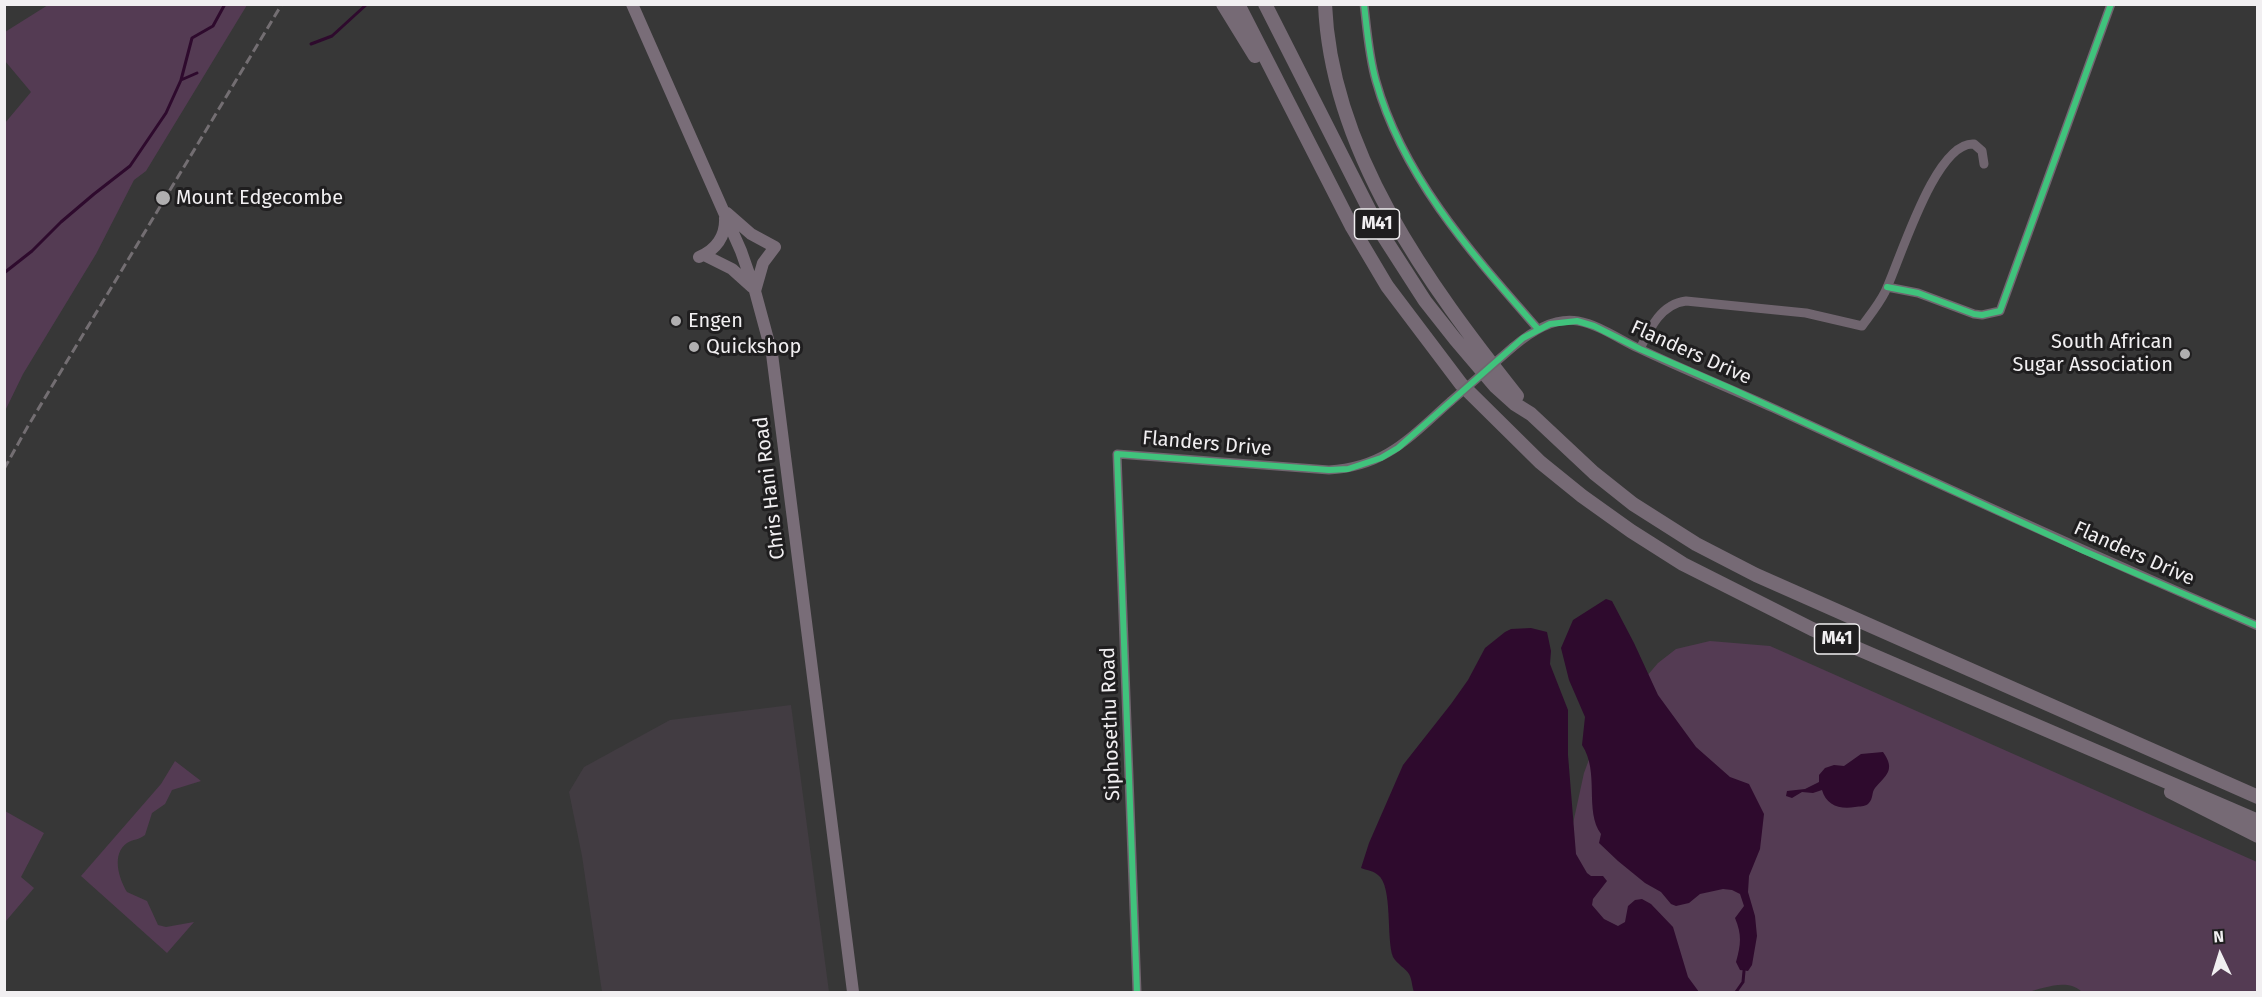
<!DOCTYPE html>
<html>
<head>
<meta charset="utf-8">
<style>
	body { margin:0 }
	#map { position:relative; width:2262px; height:997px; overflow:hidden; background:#373737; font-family:"Fira Sans",sans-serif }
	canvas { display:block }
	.frame { position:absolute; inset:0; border:6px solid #f1eff1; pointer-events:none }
	.north { position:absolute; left:2190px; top:925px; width:60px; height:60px; -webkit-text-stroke:4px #1f1e1f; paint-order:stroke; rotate:356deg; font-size:16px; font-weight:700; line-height:24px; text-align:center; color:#f1eff1 }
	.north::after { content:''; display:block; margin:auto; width:21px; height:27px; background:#f1eff1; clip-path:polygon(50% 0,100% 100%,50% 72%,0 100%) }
</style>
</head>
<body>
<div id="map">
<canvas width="2262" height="997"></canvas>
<div class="frame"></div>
<div class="north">N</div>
</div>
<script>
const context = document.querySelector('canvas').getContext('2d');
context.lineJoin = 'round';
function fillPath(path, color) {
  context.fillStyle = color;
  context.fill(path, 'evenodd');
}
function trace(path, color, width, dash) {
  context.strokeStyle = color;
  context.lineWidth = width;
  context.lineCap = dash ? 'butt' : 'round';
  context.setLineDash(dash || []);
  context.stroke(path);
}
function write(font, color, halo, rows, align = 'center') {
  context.font = font + ' "Fira Sans",sans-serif';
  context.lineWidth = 6;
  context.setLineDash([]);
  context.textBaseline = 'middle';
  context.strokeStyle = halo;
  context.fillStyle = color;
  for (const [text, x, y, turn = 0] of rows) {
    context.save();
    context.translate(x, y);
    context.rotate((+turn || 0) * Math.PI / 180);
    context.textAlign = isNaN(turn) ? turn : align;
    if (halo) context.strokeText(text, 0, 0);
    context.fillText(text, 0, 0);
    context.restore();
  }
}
fillPath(new Path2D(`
	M791,705L829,992H602L582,856L569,792L584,767L670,720Z`), '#423c42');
fillPath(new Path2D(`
	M48,5H247L146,171L134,180L96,254L23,374L5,411V123L31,92L5,61V32Z
	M1710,641L1770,646L2257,862V992H2082C2067,978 2045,988 2028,992H1586L1562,874L1584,773L1594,746L1623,704L1658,663L1676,649Z
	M175,761L201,781L172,790L165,804L152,813L145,835C139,840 133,839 127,843C111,854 119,879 127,892L147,901L158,925L166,927L194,922L167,953L81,876L161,784Z
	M5,811L44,833L21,877L34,888L6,921L4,920Z`), '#543b53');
fillPath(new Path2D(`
	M1606,599L1612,601L1634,643L1658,695L1696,747L1730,777L1749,784L1764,814L1760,849L1749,876L1748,892L1755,916L1757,936L1752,965L1748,971L1740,970L1736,962C1741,944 1742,935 1735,918L1744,906L1740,894L1732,890L1723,889L1700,894L1689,903L1676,906L1671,904L1661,892L1645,883L1618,861L1599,843L1601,834C1584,811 1600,772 1582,745L1585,717L1569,680L1561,648L1573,620Z
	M1531,628L1547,632L1551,651L1550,664L1568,710V755L1576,854L1587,873L1591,876H1603L1607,881L1593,899L1592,905L1604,919L1618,926L1625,922L1628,906L1635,900L1642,899L1651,904L1673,927L1688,977L1699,992H1414C1412,987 1412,979 1409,974C1405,968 1397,964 1393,957C1386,939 1393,886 1378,875C1374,871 1366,870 1361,868L1369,843L1403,765L1451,704L1468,680L1485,648L1505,632L1511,629Z
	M1883,752C1896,770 1886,775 1875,788C1871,793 1874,798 1868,804C1864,807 1860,806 1855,807C1840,810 1826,805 1822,790L1813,793L1802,792L1792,798L1786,796L1787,791L1805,789L1819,782V775L1825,768L1834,765L1844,766L1861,754Z`), '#2e0a2d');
trace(new Path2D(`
	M311,44L332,36L367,4
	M181,80L197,73
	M4,273L32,251L61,222L94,194L130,166L166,113L181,80L192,38L213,26L225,4
	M1736,992L1743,982L1744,971`), '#2e0a2d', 3);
trace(new Path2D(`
	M1364,4C1367,30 1369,57 1376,81C1403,178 1474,256 1538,329
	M1887,287L1918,293L1974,314L1982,315L2000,311L2111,4
	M1513,347C1531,332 1553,317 1578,321C1600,325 1620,340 1640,349C1684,370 1729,388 1773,408C1934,482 2095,556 2258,626
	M1640,349C1650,328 1661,304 1686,301L1806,313L1862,326C1870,315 1879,304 1885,292C1900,261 1935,141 1974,144L1982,151L1984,164
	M1137,992L1117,454L1329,470C1386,467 1411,436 1451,401`), '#70656f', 9);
trace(new Path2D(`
	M632,4L741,251L755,291L772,354L853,992
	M727,213L751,234L775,247L763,263L755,291
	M706,256L732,269L752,287
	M699,257C716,250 726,236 725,218`), '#796d78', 12);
trace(new Path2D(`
	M1223,4L1255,56
	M1238,4L1352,227L1387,286L1461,384L1540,462L1582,496L1631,531L1683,564L1812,629L2258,821
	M1265,4L1380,231L1425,301L1455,339L1495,386L1515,404L1531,414L1594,473L1633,504L1696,544L1756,575L2258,797
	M1325,4C1331,152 1429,285 1517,396
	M2171,792L2258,836`), '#766a75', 14);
trace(new Path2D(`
	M4,469L28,426L282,4`), '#736e72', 3, [9, 4.5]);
trace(new Path2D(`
	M1451,401L1513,347`), '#70656f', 9);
trace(new Path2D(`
	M1364,4C1367,30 1369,57 1376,81C1403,178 1474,256 1538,329
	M1887,287L1918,293L1974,314L1982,315L2000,311L2111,4
	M1137,992L1117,454L1329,470L1348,469L1381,458L1398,448L1523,338L1550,324L1577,321L1594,326L1640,349L1732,389L2084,551L2258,626`), '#40c37c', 6);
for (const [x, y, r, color] of [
	[163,198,8,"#b0afb0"],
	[676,321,6,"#b0afb0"],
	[694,347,6,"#b0afb0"],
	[2185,354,6,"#b0afb0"]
]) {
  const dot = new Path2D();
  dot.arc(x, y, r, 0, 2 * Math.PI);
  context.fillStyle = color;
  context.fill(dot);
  trace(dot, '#1f1e1f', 2);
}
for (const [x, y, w] of [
	[1377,224,45],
	[1837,639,45]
]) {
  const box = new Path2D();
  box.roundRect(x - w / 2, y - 15, w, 30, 4.5);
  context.fillStyle = '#1f1e1f';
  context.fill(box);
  trace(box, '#f1eff1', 1.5);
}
write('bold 18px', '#f1eff1', null, [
	["M41",1377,224],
	["M41",1837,639]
]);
write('20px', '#f1eff1', '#1f1e1f', [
	["Mount Edgecombe",176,198],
	["Engen",688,321],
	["South African",2173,342,"right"],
	["Sugar Association",2173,365,"right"],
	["Quickshop",706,347]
], 'left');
write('20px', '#f1eff1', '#1f1e1f', [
	["Flanders Drive",1691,353,24],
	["Flanders Drive",1207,444,5],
	["Chris Hani Road",770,488,-97],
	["Flanders Drive",2134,554,24],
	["Siphosethu Road",1111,724,-92]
]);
</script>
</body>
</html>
